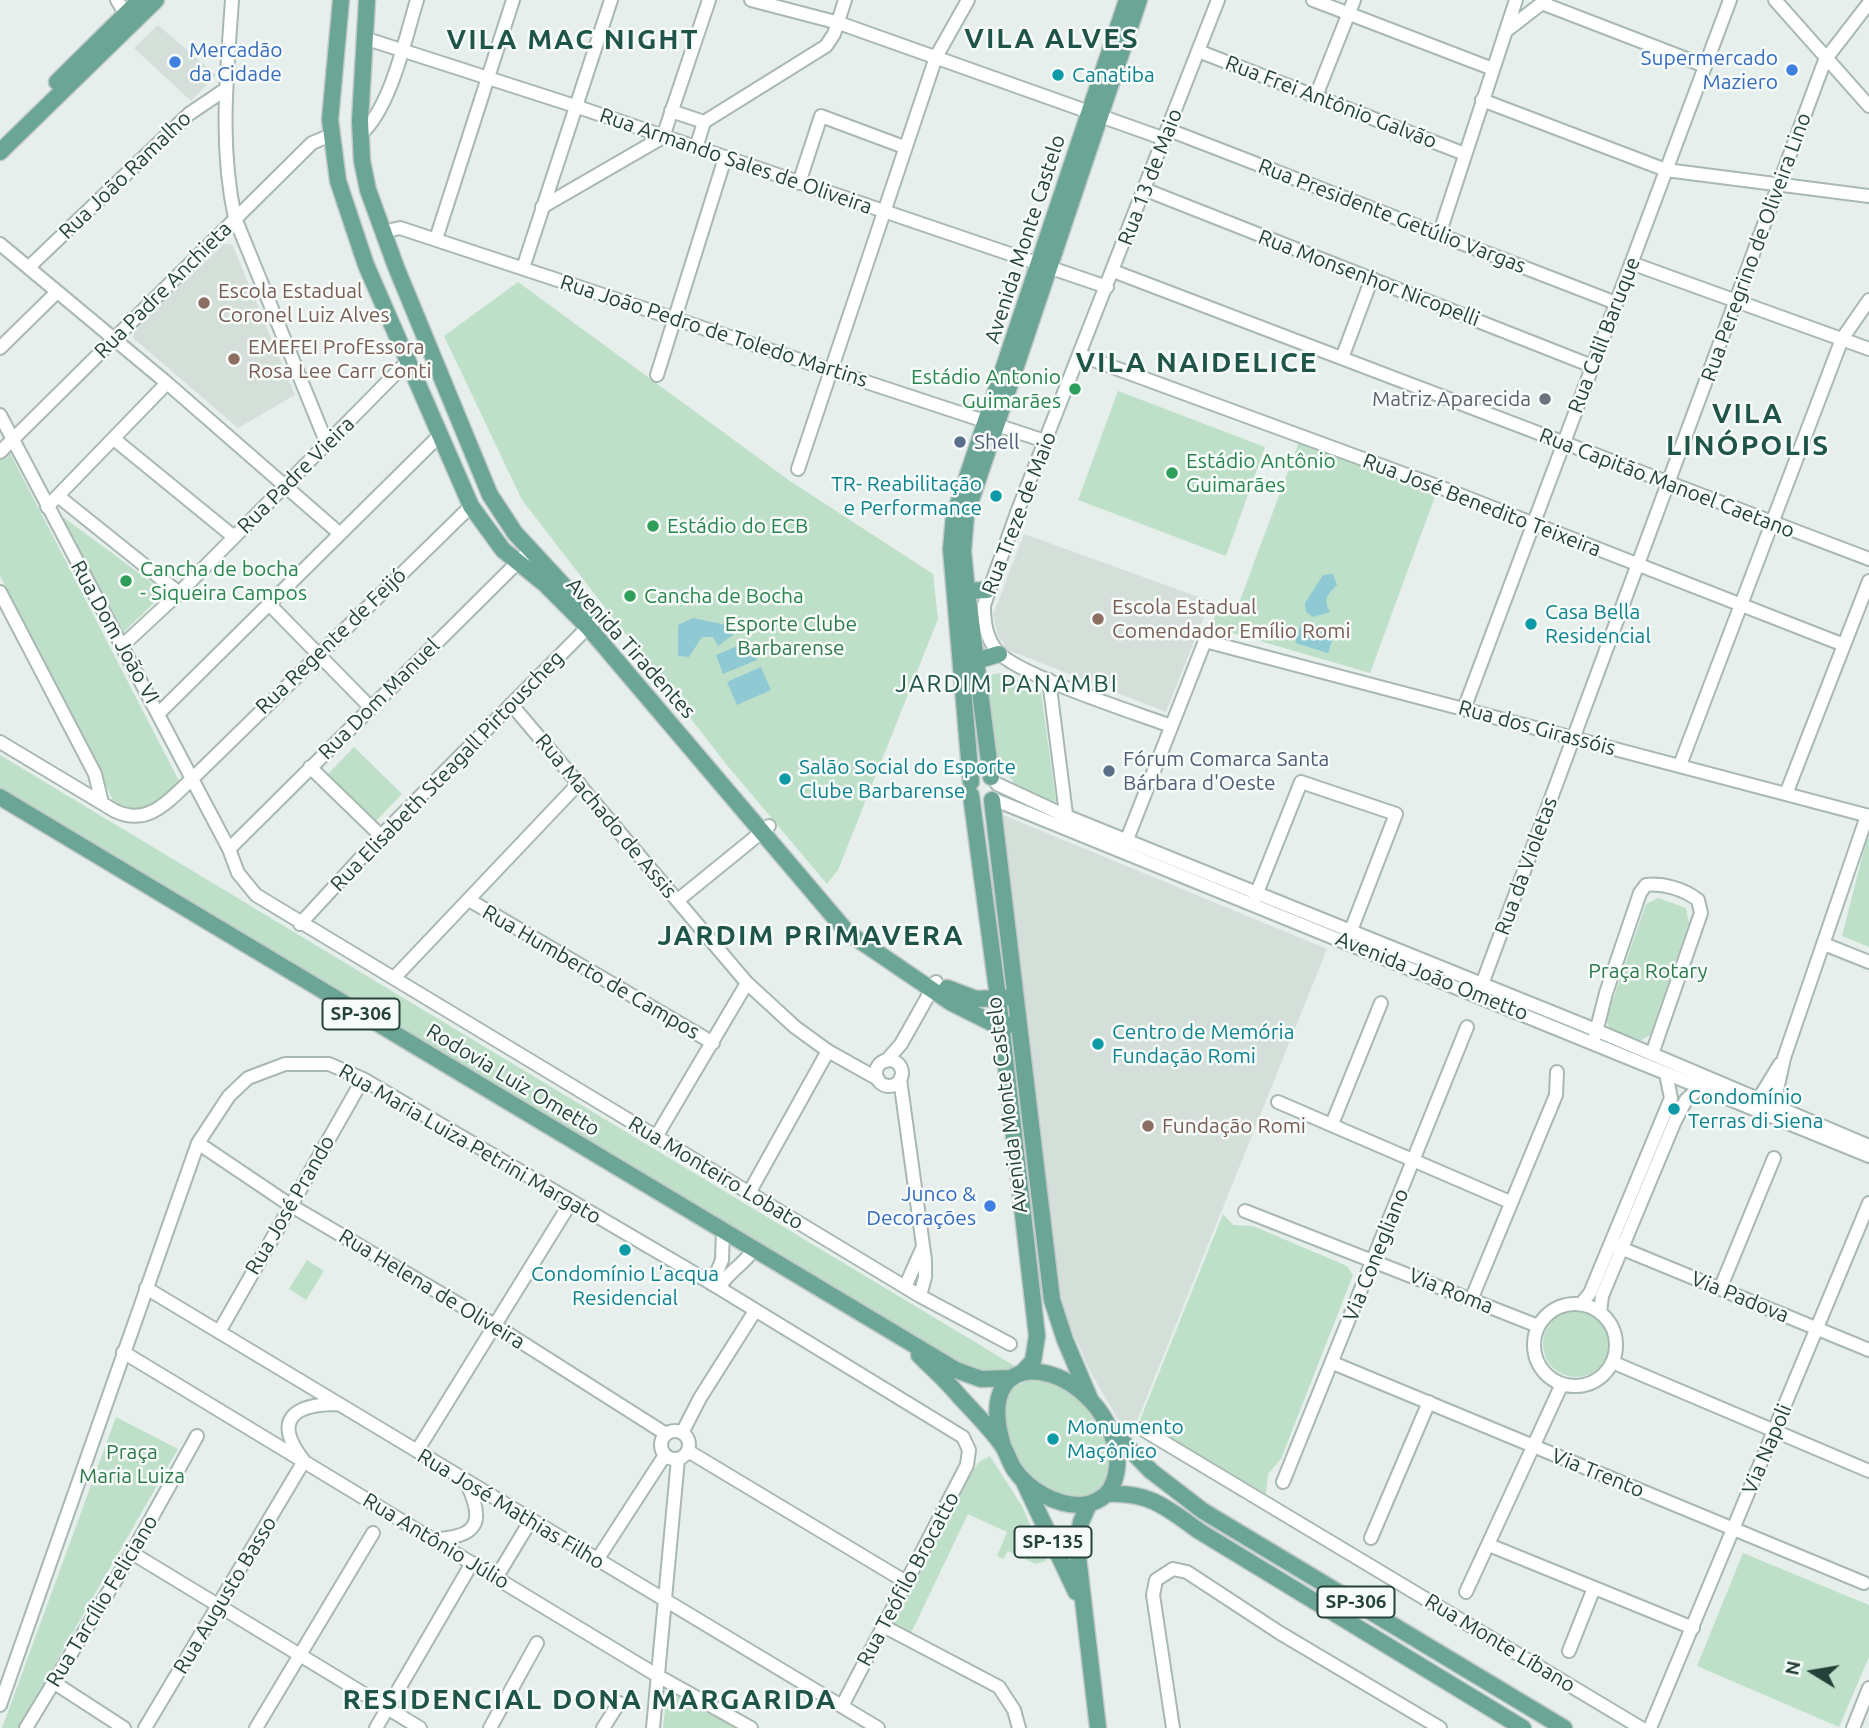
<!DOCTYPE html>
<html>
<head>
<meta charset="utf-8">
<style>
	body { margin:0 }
	#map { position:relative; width:1869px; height:1728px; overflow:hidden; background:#e6efeb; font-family:Ubuntu,sans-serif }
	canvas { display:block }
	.north { position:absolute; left:1778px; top:1637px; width:70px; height:70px; -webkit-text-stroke:5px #f7fbf9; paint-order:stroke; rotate:281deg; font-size:19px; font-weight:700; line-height:28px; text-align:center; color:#24423a }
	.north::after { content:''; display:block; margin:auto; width:24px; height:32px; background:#24423a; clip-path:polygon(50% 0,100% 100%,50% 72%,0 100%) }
</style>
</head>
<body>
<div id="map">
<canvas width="1869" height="1728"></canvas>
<div class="north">N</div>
</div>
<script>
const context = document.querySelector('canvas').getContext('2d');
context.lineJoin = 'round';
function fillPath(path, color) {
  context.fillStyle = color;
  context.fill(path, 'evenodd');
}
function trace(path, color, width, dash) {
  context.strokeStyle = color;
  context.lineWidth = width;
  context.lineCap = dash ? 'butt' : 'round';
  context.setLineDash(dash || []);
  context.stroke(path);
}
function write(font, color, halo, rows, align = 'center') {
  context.font = font + ' Ubuntu,sans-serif';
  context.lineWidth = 5;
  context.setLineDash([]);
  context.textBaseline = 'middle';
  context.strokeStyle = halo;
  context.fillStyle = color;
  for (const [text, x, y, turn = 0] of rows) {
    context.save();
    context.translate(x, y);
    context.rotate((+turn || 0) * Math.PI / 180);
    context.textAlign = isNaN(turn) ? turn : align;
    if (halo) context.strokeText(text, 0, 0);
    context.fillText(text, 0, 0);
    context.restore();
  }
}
fillPath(new Path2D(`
	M158,25L216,75L191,101L134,48Z
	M224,244H232L295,395L238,428L133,338L135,329Z
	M1024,534L1210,601L1166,712L1008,650L997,634L993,615Z
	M1003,815L1327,949L1133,1431L1117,1418L1090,1371L1066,1317L1059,1287Z`), '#d4dfda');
fillPath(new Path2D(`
	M518,282L790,481L933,574L938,619L838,870L827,884L726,764L522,500L444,336Z
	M1118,391L1265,447L1226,556L1078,500Z
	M1299,442L1437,491L1370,673L1212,627L1218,605L1236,611Z
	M9,451L179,781C158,801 144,822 115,804L0,576V460Z
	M60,515L165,592L124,632Z
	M1005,673L1041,692L1056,802L1019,789L996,759L988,680L993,674Z
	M354,747L402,794L373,824L325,777Z
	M0,755L1018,1368L978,1375L454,1065L0,788Z
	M1867,838L1869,839V947L1842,936Z
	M1658,898L1686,908L1689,923L1650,1035L1640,1041L1610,1030L1606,1019L1646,904Z
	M1223,1214L1233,1225L1253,1226L1347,1266L1353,1275L1281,1459L1268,1474L1266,1494L1140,1420Z
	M307,1260L324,1271L306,1300L289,1289Z
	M1543 1344a33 33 0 1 1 66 0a33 33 0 1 1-66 0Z
	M1034,1378C1042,1380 1053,1380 1061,1383C1093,1400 1106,1437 1113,1470L1099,1495L1072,1502L1027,1477L1007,1445L1004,1400L1013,1387Z
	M116,1417L178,1449L18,1728H2Z
	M990,1456L1022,1506L1046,1561L1035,1564L1008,1551L1003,1559L997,1556L1007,1532L968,1514L911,1633L894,1624L970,1475L979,1462Z
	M1743,1553L1869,1605V1657L1839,1727L1697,1666Z
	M667,1691L740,1728H663Z`), '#bfe0c8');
fillPath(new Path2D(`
	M1333,574L1337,585C1327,595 1323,599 1330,612L1313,617L1306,612L1305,603L1323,575Z
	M693,618L731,626L733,635L718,646L713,637H702L689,657L678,656V625Z
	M1302,621L1335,631L1328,653L1295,643Z
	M749,641L757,660L723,674L716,655Z
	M761,667L771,690L737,705L727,682Z`), '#8ec9d4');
const minor = new Path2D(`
	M117,0L129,20
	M232,0C227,74 219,145 235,218L327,444
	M751,0L839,23L1165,139
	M1313,0L1493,69
	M1775,0L1869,106
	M1544,4L1705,66
	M1506,31L1546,0
	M364,38L575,106L1107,287
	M1198,51L1465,154
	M1316,96L1354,0
	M1482,100L1666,170L1869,196
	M671,111L704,122
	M1169,130L1616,303
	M360,135C391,108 405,39 417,0
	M696,148L704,122L826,46L834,34L845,0
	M799,183L821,116L904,147
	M1146,190L1592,366
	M542,207L663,137L709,0
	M382,232L400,228L1045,441
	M1439,235L1516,0
	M436,239L513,0
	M0,244L167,383L339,533
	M1631,263L1869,349
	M29,267L189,114L226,89
	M523,268L611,0
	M1113,271L1869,559
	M0,348L57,292
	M1080,355L1442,488L1844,645
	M1342,358L1372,278
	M657,375L725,158
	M0,415L229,849L238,873L256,895L920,1296L1010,1344
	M114,439L234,537
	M0,452L312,143L331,135
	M798,469L936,57L968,0
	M58,496L179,593
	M47,507L167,383
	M0,592L95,774L102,803
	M269,604L370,707
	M123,645L179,593L407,362
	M1049,680L1067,822
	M511,704L747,983L795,1027L828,1051L878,1079
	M1464,709L1730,0
	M159,713L439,436
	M1171,726C1136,713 1017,675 997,651C986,638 984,622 984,605L1018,510L1218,0
	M0,742L115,811C149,827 169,800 193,778L471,506
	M1680,765L1842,339L1869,300
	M310,767L381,836
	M997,784L1066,816L1586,1026L1869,1146
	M1786,794L1869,581
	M993,799L1869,1156
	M1124,847L1205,641L1869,816
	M229,849L530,550
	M469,900L713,1043
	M678,900L769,826
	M1254,900L1301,782L1396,814L1348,938
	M300,924L381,836L595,620
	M1824,944L1869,962
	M394,978L579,783
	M1478,995L1825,60L1869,3
	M1595,1036L1606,993L1640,893L1646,885C1663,883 1684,889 1698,900L1701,913L1652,1054
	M876 1073a13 13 0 1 1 26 0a13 13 0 1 1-26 0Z
	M886,1061L901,1044L936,982
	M900,1079L925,1260V1277L920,1296
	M1278,1102L1510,1202
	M1755,1105L1780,1064
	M1772,1113L1784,1058L1867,816
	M1332,1124L1381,1003
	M656,1137L747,983
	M198,1143L290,1205L496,1326L666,1434
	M749,1193L828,1051
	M1245,1211L1538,1326
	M1611,1244L1869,1350
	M712,1284L722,1260L723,1230
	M905,1287L922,1249
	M146,1288L878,1728
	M719,1288C729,1270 742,1267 754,1249
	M1720,1289L1774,1158
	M1471,1300L1556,1095L1557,1072
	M1581,1304L1590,1293L1671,1098L1666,1074
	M1534 1345a41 41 0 1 1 82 0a41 41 0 1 1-82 0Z
	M1600,1313L1602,1296L1675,1121L1686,1100L1699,1088
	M219,1332L363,1079
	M123,1352L658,1676L751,1728
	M1612,1362L1869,1471
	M1333,1363L1864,1583
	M1142,1429L1641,1728
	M661 1445a14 14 0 1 1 28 0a14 14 0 1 1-28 0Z
	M682,1433L700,1398L755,1311
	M417,1451L571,1202
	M688,1451L906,1582
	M1283,1482L1467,1027
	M1371,1538L1429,1402
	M432,1539C478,1538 486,1522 466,1482
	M1489,1545L1693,1628
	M132,1553L420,1728
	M597,1560L665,1455
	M496,1578L531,1520
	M1466,1592L1562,1384
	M883,1626L999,1687L1014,1710L1019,1728
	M1569,1651L1594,1588
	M53,1682L124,1728
	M0,1705L198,1143L229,1096L248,1078L285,1064H329L363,1079L711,1283L963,1437L969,1450L967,1465L842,1706
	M26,1728L132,1553L197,1436
	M145,1728L304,1461C272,1420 293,1404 338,1404
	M256,1728L373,1533
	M376,1728L472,1563
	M490,1728L537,1643
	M603,1728L619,1703
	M653,1728L678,1459
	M1173,1728L1153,1595L1156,1580L1173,1569L1187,1572L1280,1633L1440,1728
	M1650,1728L1869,1203
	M1853,1728L1869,1688`);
const major = new Path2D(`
	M341,0L330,120L338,181L366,265L471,506L503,550L545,584L588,627L847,932L950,1002L994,1024L1018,1025
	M367,0L360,121L362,161L368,190L396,267L490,495L515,533L588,612
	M57,82L140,0
	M0,152L156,0
	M967,591L987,590
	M976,661L999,654
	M991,777L967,591L963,551L966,515L1139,0
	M971,782L951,549L954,516L1127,0
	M971,795L998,997L1037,1336L1033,1361L1023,1372
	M0,797L956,1370L981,1379L1012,1378
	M992,800L1052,1300L1065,1340L1090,1399
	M947,988L976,999L1015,997
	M919,1355C933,1369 948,1382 960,1397C974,1412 990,1428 1002,1445C1007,1452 1009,1461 1014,1469C1028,1490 1057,1506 1082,1505C1092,1504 1103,1499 1109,1491C1117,1479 1119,1463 1116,1449C1098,1362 969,1332 1003,1446
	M1114,1433L1151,1471L1203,1511L1564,1728
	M1024,1482L1076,1592
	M1107,1494C1149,1492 1166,1507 1199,1531L1523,1728
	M1089,1504L1081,1522L1077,1548L1098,1728`);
trace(minor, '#a8b8b2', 16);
trace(major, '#c2cac8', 19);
trace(minor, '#fff', 12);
trace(major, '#6aa596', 16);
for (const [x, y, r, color] of [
	[175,62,7,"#3f7fe0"],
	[1792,70,7,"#3f7fe0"],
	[1058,75,7,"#0f9aa8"],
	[204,303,7,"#8d6e63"],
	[234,359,7,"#8d6e63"],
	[1075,389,7,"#2e9e5b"],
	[1545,399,7,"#6b7280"],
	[960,442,7,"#5c6f8a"],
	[1172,473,7,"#2e9e5b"],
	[996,496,7,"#0f9aa8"],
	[653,526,7,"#2e9e5b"],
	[126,581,7,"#2e9e5b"],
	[630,596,7,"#2e9e5b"],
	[1098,619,7,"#8d6e63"],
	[1531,624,7,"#0f9aa8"],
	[1109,771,7,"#5c6f8a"],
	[785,779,7,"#0f9aa8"],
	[1098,1044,7,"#0f9aa8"],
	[1674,1109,7,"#0f9aa8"],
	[1148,1126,7,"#8d6e63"],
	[990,1206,7,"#3f7fe0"],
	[625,1250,7,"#0f9aa8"],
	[1053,1439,7,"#0f9aa8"]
]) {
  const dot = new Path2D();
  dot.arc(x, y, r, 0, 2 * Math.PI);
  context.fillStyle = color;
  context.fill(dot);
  trace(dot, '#f7fbf9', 2.5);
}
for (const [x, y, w] of [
	[361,1014,77],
	[1053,1542,77],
	[1356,1602,77]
]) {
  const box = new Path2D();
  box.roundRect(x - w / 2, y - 15.5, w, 31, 5);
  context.fillStyle = '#f7fbf9';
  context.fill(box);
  trace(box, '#24423a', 2);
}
write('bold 19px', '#24423a', null, [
	["SP-306",361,1014],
	["SP-135",1053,1542],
	["SP-306",1356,1602]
]);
write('21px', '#366cbe', '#f7fbf9', [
	["Mercadão",189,50,"left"],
	["da Cidade",189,74,"left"],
	["Supermercado",1778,58],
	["Maziero",1778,82],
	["Junco &",976,1194],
	["Decorações",976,1218]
], 'right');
write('21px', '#0d838f', '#f7fbf9', [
	["Canatiba",1072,75],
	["TR- Reabilitação",982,484,"right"],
	["e Performance",982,508,"right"],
	["Casa Bella",1545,612],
	["Residencial",1545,636],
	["Salão Social do Esporte",799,767],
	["Clube Barbarense",799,791],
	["Centro de Memória",1112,1032],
	["Fundação Romi",1112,1056],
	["Condomínio",1688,1097],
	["Terras di Siena",1688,1121],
	["Condomínio L’acqua",625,1274,"center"],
	["Residencial",625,1298,"center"],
	["Monumento",1067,1427],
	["Maçônico",1067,1451]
], 'left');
write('21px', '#24423a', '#f7fbf9', [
	["Rua Frei Antônio Galvão",1331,102,21],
	["Rua Armando Sales de Oliveira",736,161,19],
	["Rua João Ramalho",125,175,-44],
	["Rua 13 de Maio",1150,177,-69],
	["Rua Presidente Getúlio Vargas",1392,216,21],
	["Avenida Monte Castelo",1025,239,-72],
	["Rua Peregrino de Oliveira Lino",1756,247,-70],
	["Rua Monsenhor Nicopelli",1369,278,21],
	["Rua Padre Anchieta",163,290,-45],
	["Rua João Pedro de Toledo Martins",714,331,18],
	["Rua Calil Baruque",1604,335,-69],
	["Rua Padre Vieira",296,475,-45],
	["Rua Capitão Manoel Caetano",1667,483,21],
	["Rua José Benedito Teixeira",1482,505,21],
	["Rua Treze de Maio",1019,513,-69],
	["Rua Dom João VI",115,632,61],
	["Rua Regente de Feijó",331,641,-44],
	["Avenida Tiradentes",631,648,48],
	["Rua Dom Manuel",379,699,-45],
	["Rua dos Girassóis",1537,728,15],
	["Rua Elisabeth Steagall Pirtouscheg",447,771,-46],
	["Rua Machado de Assis",606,816,50],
	["Rua da Violetas",1526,866,-70],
	["Rua Humberto de Campos",591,972,30],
	["Avenida João Ometto",1432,976,22],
	["Rodovia Luiz Ometto",513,1080,31],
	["Avenida Monte Castelo",1007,1105,-97],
	["Rua Maria Luiza Petrini Margato",470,1144,30],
	["Rua Monteiro Lobato",716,1173,31],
	["Rua José Prando",290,1205,-60],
	["Via Conegliano",1376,1255,-68],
	["Rua Helena de Oliveira",432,1289,31],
	["Via Roma",1451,1291,22],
	["Via Padova",1740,1297,22],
	["Via Napoli",1767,1449,-67],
	["Via Trento",1598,1473,22],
	["Rua José Mathias Filho",511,1509,31],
	["Rua Antônio Júlio",436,1541,31],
	["Rua Teófilo Brocatto",908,1579,-62],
	["Rua Augusto Basso",225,1595,-59],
	["Rua Tarcílio Feliciano",102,1601,-59],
	["Rua Monte Líbano",1500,1643,31]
]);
write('21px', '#785e54', '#f7fbf9', [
	["Escola Estadual",218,291],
	["Coronel Luiz Alves",218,315],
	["EMEFEI ProfEssora",248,347],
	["Rosa Lee Carr Conti",248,371],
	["Escola Estadual",1112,607],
	["Comendador Emílio Romi",1112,631],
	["Fundação Romi",1162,1126]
], 'left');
write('21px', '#27864d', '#f7fbf9', [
	["Estádio Antonio",1061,377,"right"],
	["Guimarães",1061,401,"right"],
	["Estádio Antônio",1186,461],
	["Guimarães",1186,485],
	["Estádio do ECB",667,526],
	["Cancha de bocha",140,569],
	["- Siqueira Campos",140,593],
	["Cancha de Bocha",644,596]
], 'left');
write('21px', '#5b616d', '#f7fbf9', [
	["Matriz Aparecida",1531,399]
], 'right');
write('21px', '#4e5e75', '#f7fbf9', [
	["Shell",974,442],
	["Fórum Comarca Santa",1123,759],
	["Bárbara d'Oeste",1123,783]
], 'left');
write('21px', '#2d7a4b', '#f7fbf9', [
	["Esporte Clube",791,624],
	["Barbarense",791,648],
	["Praça Rotary",1648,971],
	["Praça",132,1452],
	["Maria Luiza",132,1476]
]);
context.letterSpacing = '2px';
write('24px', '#1f5548', '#f7fbf9', [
	["JARDIM PANAMBI",1007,684]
]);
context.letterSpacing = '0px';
context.letterSpacing = '2px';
write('bold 28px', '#1f5548', '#f7fbf9', [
	["VILA ALVES",1052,39],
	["VILA MAC NIGHT",573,40],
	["VILA NAIDELICE",1197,363],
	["VILA",1748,414],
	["LINÓPOLIS",1748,446],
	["JARDIM PRIMAVERA",811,936],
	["RESIDENCIAL DONA MARGARIDA",590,1700]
]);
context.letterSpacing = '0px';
</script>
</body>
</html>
